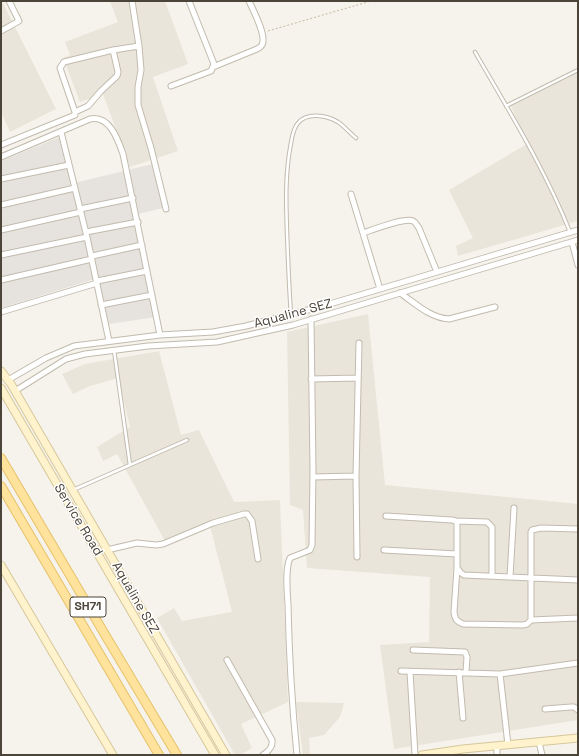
<!DOCTYPE html>
<html>
<head>
<meta charset="utf-8">
<style>
	body { margin:0 }
	#map { position:relative; width:579px; height:756px; overflow:hidden; background:#f6f3ec; font-family:"Space Grotesk",sans-serif }
	canvas { display:block }
	.frame { position:absolute; inset:0; border:2px solid #4b4439; pointer-events:none }
</style>
</head>
<body>
<div id="map">
<canvas width="579" height="756"></canvas>
<div class="frame"></div>
</div>
<script>
const context = document.querySelector('canvas').getContext('2d');
context.lineJoin = 'round';
function fillPath(path, color) {
  context.fillStyle = color;
  context.fill(path, 'evenodd');
}
function trace(path, color, width, dash) {
  context.strokeStyle = color;
  context.lineWidth = width;
  context.lineCap = dash ? 'butt' : 'round';
  context.setLineDash(dash || []);
  context.stroke(path);
}
function write(font, color, halo, rows, align = 'center') {
  context.font = font + ' "Space Grotesk",sans-serif';
  context.lineWidth = 3;
  context.setLineDash([]);
  context.textBaseline = 'middle';
  context.strokeStyle = halo;
  context.fillStyle = color;
  for (const [text, x, y, turn = 0] of rows) {
    context.save();
    context.translate(x, y);
    context.rotate((+turn || 0) * Math.PI / 180);
    context.textAlign = isNaN(turn) ? turn : align;
    if (halo) context.strokeText(text, 0, 0);
    context.fillText(text, 0, 0);
    context.restore();
  }
}
fillPath(new Path2D(`
	M1,1H2L56,109L10,132L1,112Z
	M110,1H165L188,64L153,77L178,151L130,167L103,94L80,102L63,58L70,55L65,42L118,22Z
	M578,72V221L458,256L456,246L473,238L449,190L527,144L511,106Z
	M368,314L385,485L578,504V720L394,749L380,645L429,642L430,577L307,568L303,510L290,505L287,332Z
	M159,351L181,435L199,430L234,502L280,500L288,702L241,724L252,748L240,755H235L157,618L174,608L182,621L232,612L209,522L165,541L117,454L103,461L97,447L130,427L118,378L90,386L73,394L62,374L85,364Z
	M296,702L344,703L340,717L324,735L309,738L310,755H303Z`), '#eae5da');
fillPath(new Path2D(`
	M62,136L70,184L153,164L163,208L134,215L156,317L109,324L98,278L1,308V161Z`), '#e6e2dd');
const lane = new Path2D(`
	M475,52C509,111 545,169 570,232
	M506,106L578,70
	M291,315C289,287 288,260 287,232C286,202 285,173 291,143C292,137 293,129 298,123C307,112 326,115 338,122C344,126 350,133 356,138
	M114,350L130,465
	M73,490L187,440`);
const street = new Path2D(`
	M1,31L19,21L9,1
	M139,46L141,70L138,87V105L151,148L166,209
	M213,67L257,49C259,48 261,47 262,45C267,36 253,10 249,1
	M171,86L211,71L214,64L189,1
	M75,112L88,106L101,91L117,76L118,72L113,50
	M61,132L87,237L109,341
	M1,145L75,115V112L60,68L64,62L113,50L139,46L132,1
	M1,157L90,119C110,115 118,140 123,154L160,335
	M1,179L69,165
	M351,194L380,289
	M1,205L75,188
	M80,209L133,198
	M1,230L81,212
	M86,232L138,222
	M363,233C372,230 405,217 413,221C416,222 417,226 419,228L437,272
	M572,242L578,265
	M1,255L87,237
	M92,256L142,245
	M1,280L92,259
	M97,281L147,271
	M400,293C415,303 430,318 449,319L495,307
	M101,305L152,295
	M1,312L97,283
	M311,379L358,378
	M8,380L46,358L74,346L160,335L213,332L246,326L323,306L578,230
	M15,391L66,359L85,354L148,346L217,342L293,325L578,240
	M356,476L357,557
	M313,477L356,476L359,343
	M386,516L452,520L456,521L457,524V568L461,573L464,575L578,580
	M456,521L487,522L492,527V576
	M107,550L137,543L156,545L163,544L213,523L244,514H247L252,521L258,559
	M384,550L457,554
	M457,568L454,612C455,619 456,621 463,624L523,625L527,624L531,620V532L532,530L541,528L578,529
	M510,577L514,508
	M531,620L578,618
	M413,650L465,652L467,657L466,672
	M227,660L272,740C273,747 269,751 263,755
	M401,671L500,674L508,745
	M410,672L415,755
	M459,672L463,718
	M500,674L578,663
	M545,709L571,707H574L578,710
	M539,742L542,755
	M497,746V755
	M297,755C292,705 289,654 288,604C287,591 285,569 290,558L310,550L312,545L313,471L311,319`);
const secondary = new Path2D(`
	M1,371L11,384L226,755
	M1,388L215,755
	M1,565L113,755
	M422,755L463,749L578,738`);
const primary = new Path2D(`
	M1,458L107,638L177,755
	M1,486L159,755`);
trace(lane, '#c2bbae', 4.5);
trace(street, '#c2bbae', 7);
trace(secondary, '#d6c79b', 9);
trace(primary, '#e6c16a', 10);
trace(new Path2D(`
	M268,31L371,1`), '#c4b79f', 1, [2, 2]);
trace(lane, '#fff', 2.5);
trace(street, '#fff', 5);
trace(secondary, '#fff3cd', 7);
trace(primary, '#ffe39c', 8);
for (const [x, y, w] of [
	[88,607,36]
]) {
  const box = new Path2D();
  box.roundRect(x - w / 2, y - 10, w, 20, 3);
  context.fillStyle = '#fff';
  context.fill(box);
  trace(box, '#4b4439', 1);
}
write('bold 12px', '#4b4439', null, [
	["SH71",88,607]
]);
write('13px', '#4b4439', '#fff', [
	["Aqualine SEZ",293,314,-15],
	["Service Road",78,520,59],
	["Aqualine SEZ",135,598,60]
]);
</script>
</body>
</html>
